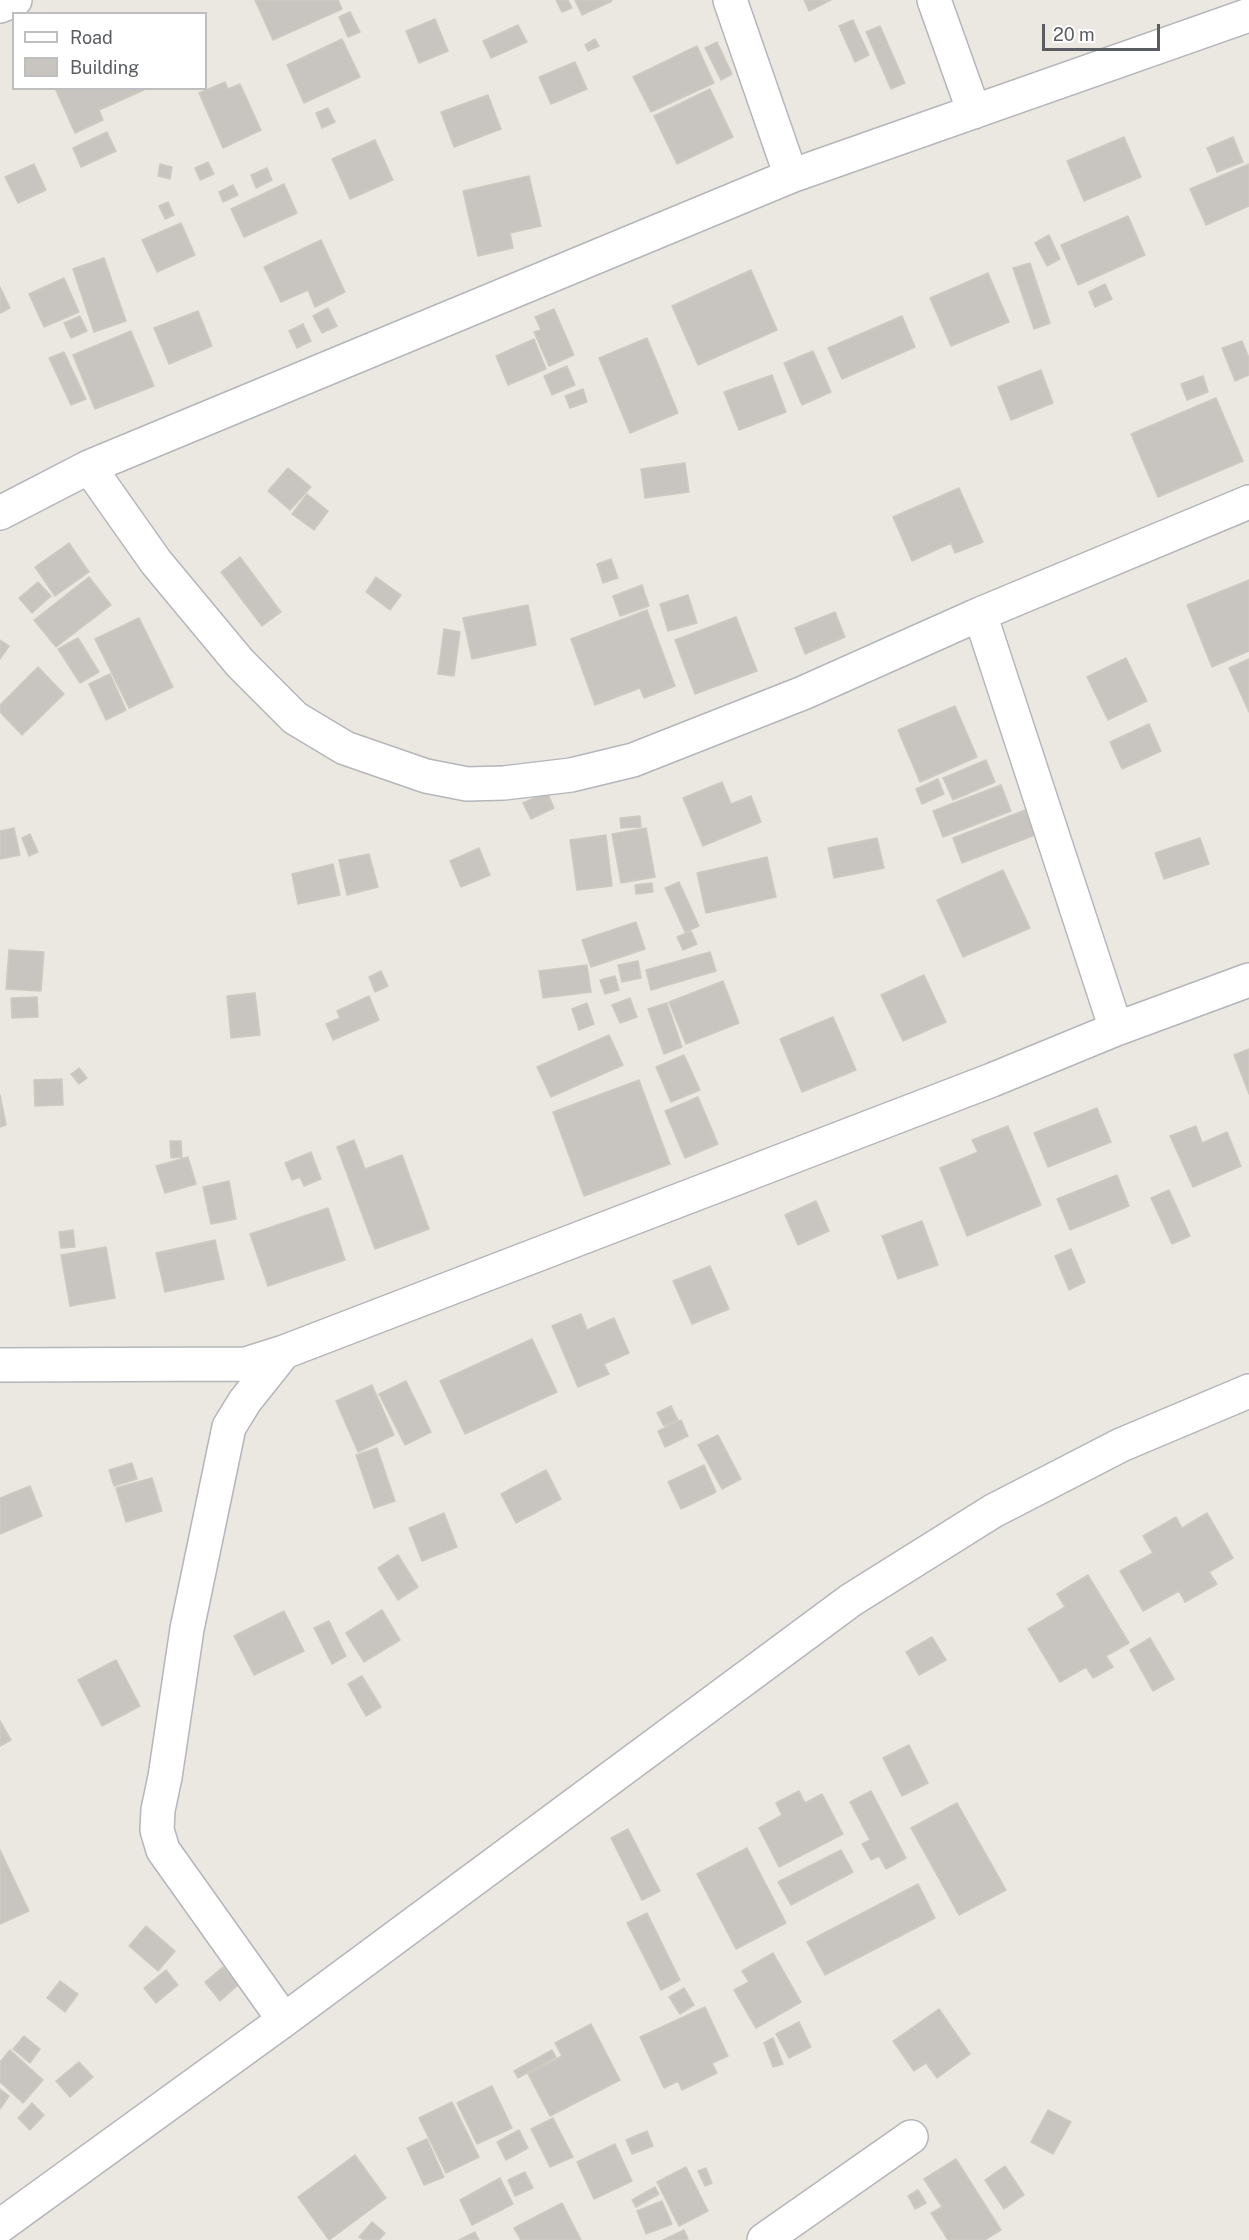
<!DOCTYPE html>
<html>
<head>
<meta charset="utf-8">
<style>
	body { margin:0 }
	#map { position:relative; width:1249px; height:2240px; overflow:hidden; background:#ebe8e1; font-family:"Public Sans",sans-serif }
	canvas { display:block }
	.legend { position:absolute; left:12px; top:12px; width:195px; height:78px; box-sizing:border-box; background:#fff; border:2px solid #bdbebf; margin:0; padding:8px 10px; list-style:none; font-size:18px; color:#595c60 }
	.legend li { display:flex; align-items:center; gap:12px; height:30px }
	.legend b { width:30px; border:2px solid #bdbebf }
	.scale { position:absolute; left:1042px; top:24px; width:118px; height:27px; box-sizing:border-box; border:3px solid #595c60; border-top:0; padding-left:8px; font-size:18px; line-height:21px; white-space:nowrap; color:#595c60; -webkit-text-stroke:4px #fff; paint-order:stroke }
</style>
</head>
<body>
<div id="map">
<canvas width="1249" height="2240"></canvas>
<ul class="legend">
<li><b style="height:8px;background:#fff"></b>Road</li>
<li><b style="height:16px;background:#c8c5c0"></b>Building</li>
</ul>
<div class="scale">20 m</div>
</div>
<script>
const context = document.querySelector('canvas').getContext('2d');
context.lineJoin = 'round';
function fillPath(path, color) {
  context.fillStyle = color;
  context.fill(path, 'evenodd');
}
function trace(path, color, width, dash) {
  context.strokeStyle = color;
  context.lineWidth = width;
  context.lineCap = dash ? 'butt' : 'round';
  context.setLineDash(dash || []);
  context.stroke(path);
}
const building = new Path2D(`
	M255,0H338L342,9L273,40Z
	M556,0H568L572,8L562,12Z
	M575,0H611L612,1L582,15Z
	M804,0H831L809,11Z
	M350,12L360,32L348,37L339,17Z
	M435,19L448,51L419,63L406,31Z
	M853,20L869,55L855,62L839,26Z
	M518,25L527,42L491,58L483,41Z
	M880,26L905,83L891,89L866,32Z
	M342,39L360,77L304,103L287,65Z
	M595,39L599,46L588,51L585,45Z
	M717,42L732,74L721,80L705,48Z
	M697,46L714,83L651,112L633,77Z
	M575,62L587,89L551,104L539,77Z
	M225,82L228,89L240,84L261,130L223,148L199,93Z
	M55,88H144V90L99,110L103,120L75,133Z
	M710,89L733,137L677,164L654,116Z
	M488,95L501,129L454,147L441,112Z
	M328,108L335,122L322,128L316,113Z
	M107,132L116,151L81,167L73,148Z
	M1124,137L1141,177L1084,201L1067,161Z
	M1233,137L1243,162L1217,172L1207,148Z
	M375,140L393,180L350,199L332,159Z
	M208,162L214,174L200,180L195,168Z
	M34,164L46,190L18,203L5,177Z
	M160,164L172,167L170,179L158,176Z
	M1249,164V206L1206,225L1190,189Z
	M267,168L272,180L256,188L251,175Z
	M529,176L541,226L510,233L513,248L478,256L463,191Z
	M284,184L297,213L244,237L231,209Z
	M233,185L238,195L223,202L219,192Z
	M168,202L174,215L165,219L159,206Z
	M1128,216L1145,255L1078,285L1061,245Z
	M181,223L195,255L157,272L142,240Z
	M1049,235L1060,259L1047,266L1035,243Z
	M321,240L345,292L315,307L308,290L281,302L264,267Z
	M104,258L126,321L94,332L73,269Z
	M1030,263L1050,323L1034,329L1013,268Z
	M751,270L777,330L698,365L672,306Z
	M988,273L1009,322L951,346L930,298Z
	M64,278L79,312L44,327L29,294Z
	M1105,284L1112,299L1095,307L1089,292Z
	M0,287L10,308L0,313Z
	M328,308L337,326L322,333L313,316Z
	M554,309L574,355L549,366L534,332L541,330L535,317Z
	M198,311L212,346L169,364L154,328Z
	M80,316L87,331L71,338L64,323Z
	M902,316L915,347L842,379L828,348Z
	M303,324L311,341L297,348L289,331Z
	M131,331L154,386L95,409L73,355Z
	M647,338L678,413L630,433L599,358Z
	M534,339L546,369L508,385L496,356Z
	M1242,341L1249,358V375L1235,381L1222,348Z
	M813,351L831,392L802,405L784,363Z
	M64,352L86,399L71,405L49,358Z
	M567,366L575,385L552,395L544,376Z
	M1041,370L1053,403L1011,420L998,387Z
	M772,375L786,412L739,430L724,392Z
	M1203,376L1208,392L1187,400L1181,384Z
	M583,389L587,402L570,408L565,396Z
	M1216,398L1243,461L1158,497L1131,434Z
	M685,463L689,492L645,498L641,469Z
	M288,468L311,487L290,510L268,491Z
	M959,488L983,542L955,553L951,543L912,561L893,517Z
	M307,494L328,511L314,530L292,514Z
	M69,543L89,572L55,596L35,567Z
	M240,557L281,612L262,626L221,572Z
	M611,559L618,578L603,583L597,564Z
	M89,577L111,605L56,647L34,620Z
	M376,577L401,595L390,610L366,592Z
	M1249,580V651L1212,667L1187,605Z
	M38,582L51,596L32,613L19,598Z
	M642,585L649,606L620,616L613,596Z
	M688,595L697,623L668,631L660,604Z
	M528,605L536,645L472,659L463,618Z
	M647,610L675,686L644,698L640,688L595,705L571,639Z
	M835,612L845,637L805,654L795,628Z
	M736,617L757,671L695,694L675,640Z
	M139,618L173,687L129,708L95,639Z
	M444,629L460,632L454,676L438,674Z
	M78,638L99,672L80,683L58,649Z
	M0,640L9,646L0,659Z
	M1126,658L1147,701L1108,720L1087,677Z
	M1249,659V712L1229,668Z
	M38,667L64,694L22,735L0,712V705Z
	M110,674L126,710L106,720L89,684Z
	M955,706L977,757L920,782L898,730Z
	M1149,724L1161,751L1122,769L1110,742Z
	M986,760L995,782L953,800L943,778Z
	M938,779L944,794L922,804L916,789Z
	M722,782L731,804L751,796L761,822L703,846L683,798Z
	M1001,785L1011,811L943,837L933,811Z
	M547,792L554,808L531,819L523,803Z
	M1025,810L1035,835L962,863L953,838Z
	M640,816L641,827L621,828L620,818Z
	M14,828L20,855L0,859V831Z
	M646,828L655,877L621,883L612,834Z
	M30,834L38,852L29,856L22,838Z
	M606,835L612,886L577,890L570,840Z
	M877,838L884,868L834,878L828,848Z
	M1200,838L1209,864L1164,879L1155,853Z
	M479,848L490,875L461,887L450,861Z
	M369,854L378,887L347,895L339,860Z
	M767,857L776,897L706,913L697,873Z
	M333,864L340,895L298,904L292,874Z
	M1003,870L1030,928L963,957L937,900Z
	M679,882L699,926L685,932L665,888Z
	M652,883L653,892L636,894L635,885Z
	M636,922L645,949L591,967L582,940Z
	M691,931L697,944L683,950L677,937Z
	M9,950L44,952L41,991L6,989Z
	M710,952L716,971L651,990L646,970Z
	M638,961L641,978L622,982L618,965Z
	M587,965L591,992L543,998L539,971Z
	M381,971L388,986L375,992L369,977Z
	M924,975L946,1022L903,1041L881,995Z
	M615,976L619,990L605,994L600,980Z
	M723,981L739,1023L686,1044L669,1002Z
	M255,993L260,1035L231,1038L227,996Z
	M369,996L379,1020L333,1040L326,1024L340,1018L337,1011Z
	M37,997L38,1017L12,1018L11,998Z
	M630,998L637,1017L620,1023L612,1005Z
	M587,1003L594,1024L579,1030L572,1009Z
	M667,1003L682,1047L664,1054L648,1009Z
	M833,1017L856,1070L802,1092L780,1039Z
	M609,1035L623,1065L551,1097L537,1067Z
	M1249,1049V1094L1234,1055Z
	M684,1055L700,1090L671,1102L656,1067Z
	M79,1068L87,1078L79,1084L71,1074Z
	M62,1079L63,1105L35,1106L34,1080Z
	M639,1080L670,1164L584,1196L553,1112Z
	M0,1095L6,1125L0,1127Z
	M698,1097L718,1144L685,1158L665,1111Z
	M1097,1108L1111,1142L1048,1167L1034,1133Z
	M1008,1126L1041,1205L967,1236L940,1168L978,1152L972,1140Z
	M1196,1126L1202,1143L1227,1132L1241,1166L1193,1187L1170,1136Z
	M354,1140L365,1169L402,1155L429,1229L375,1249L337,1147Z
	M170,1141H181L182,1157L171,1158Z
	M311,1152L321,1179L304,1186L300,1177L292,1180L285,1163Z
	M188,1157L196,1184L165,1193L156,1166Z
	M1117,1175L1129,1206L1070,1230L1057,1199Z
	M229,1181L236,1219L211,1224L203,1187Z
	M1169,1190L1190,1236L1172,1244L1151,1198Z
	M816,1201L829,1231L798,1245L785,1215Z
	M328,1208L345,1260L268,1286L250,1234Z
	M922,1221L938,1265L898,1279L882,1236Z
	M73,1230L75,1247L61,1248L59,1232Z
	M215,1240L224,1279L165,1292L156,1253Z
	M106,1247L115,1298L70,1306L61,1255Z
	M1071,1249L1085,1282L1069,1290L1055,1256Z
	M710,1266L729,1309L692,1324L673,1281Z
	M581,1314L587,1330L614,1318L629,1353L604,1364L609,1374L578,1387L552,1326Z
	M532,1339L557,1392L465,1434L440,1381Z
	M406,1381L431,1432L405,1445L379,1394Z
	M372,1385L394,1435L358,1452L336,1401Z
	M671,1406L678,1420L664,1426L657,1413Z
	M681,1420L688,1436L665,1447L658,1431Z
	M718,1435L741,1479L722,1489L698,1445Z
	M377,1448L395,1501L374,1508L356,1455Z
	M132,1463L137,1479L114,1486L109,1470Z
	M704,1465L716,1492L681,1509L668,1482Z
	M546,1470L561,1499L516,1523L501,1494Z
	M152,1478L162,1511L126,1522L116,1488Z
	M30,1486L42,1516L0,1534V1498Z
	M444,1513L457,1547L422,1561L409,1528Z
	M1207,1513L1233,1558L1209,1572L1217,1584L1185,1602L1179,1591L1143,1611L1120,1571L1153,1553L1143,1536L1176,1517L1182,1528Z
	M398,1555L418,1587L398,1600L378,1568Z
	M1088,1575L1129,1643L1106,1656L1113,1667L1093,1678L1086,1667L1060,1682L1028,1629L1065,1607L1057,1594Z
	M382,1610L400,1640L364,1662L346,1633Z
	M284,1611L304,1651L254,1675L234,1636Z
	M329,1621L346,1656L332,1664L314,1628Z
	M932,1637L946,1660L919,1675L906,1652Z
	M1150,1638L1174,1679L1153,1691L1130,1650Z
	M116,1660L140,1706L102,1726L78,1680Z
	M362,1676L381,1707L366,1716L348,1684Z
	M0,1721L11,1740L0,1746Z
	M909,1745L928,1783L902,1796L883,1758Z
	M799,1791L805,1803L822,1794L843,1834L779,1867L759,1828L782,1815L776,1803Z
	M871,1791L906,1858L886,1869L879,1856L871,1860L862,1844L870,1840L850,1802Z
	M957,1803L1006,1890L959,1915L911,1828Z
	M628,1829L660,1891L642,1900L611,1838Z
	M747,1848L786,1923L736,1949L697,1874Z
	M0,1850L29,1911L0,1924Z
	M841,1850L853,1872L791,1905L778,1882Z
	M918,1884L935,1918L825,1975L807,1942Z
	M647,1913L680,1980L661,1990L627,1923Z
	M146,1926L175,1951L158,1971L129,1946Z
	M773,1953L801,2002L756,2028L734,1990L749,1982L742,1971Z
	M223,1967L238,1985L220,2001L205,1982Z
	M166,1970L178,1985L156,2003L144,1988Z
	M60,1981L78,1994L65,2012L47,1998Z
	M684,1988L694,2005L680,2014L669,1997Z
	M705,2007L728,2056L712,2063L717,2073L682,2090L678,2081L664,2088L640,2037Z
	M939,2009L970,2054L937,2078L926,2063L914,2071L893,2041Z
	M799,2022L811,2047L789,2058L776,2034Z
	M591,2024L620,2080L550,2116L528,2074L562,2056L555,2043Z
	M24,2036L40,2049L30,2063L13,2049Z
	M773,2038L783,2064L773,2067L764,2043Z
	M10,2050L43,2080L23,2103L0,2082V2062Z
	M552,2050L556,2057L518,2078L514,2071Z
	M79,2062L93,2077L70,2097L56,2081Z
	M492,2086L512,2128L477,2144L457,2103Z
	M0,2089L9,2096L0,2109Z
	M452,2102L479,2157L446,2173L419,2118Z
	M32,2103L44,2115L30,2130L18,2118Z
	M1048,2110L1071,2122L1053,2154L1031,2142Z
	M553,2118L573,2157L550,2167L531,2129Z
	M519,2130L528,2148L506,2160L497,2142Z
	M647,2131L653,2146L632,2154L626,2140Z
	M427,2139L444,2177L424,2185L407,2148Z
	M615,2144L632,2181L594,2199L577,2162Z
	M355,2155L386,2198L329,2240L298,2197Z
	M956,2159L1001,2230L985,2240H948L931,2213L942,2207L924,2179Z
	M1005,2166L1024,2195L1004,2209L985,2180Z
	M686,2167L708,2211L679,2226L657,2182Z
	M706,2168L712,2183L705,2186L698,2171Z
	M525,2172L533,2188L515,2196L508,2180Z
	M500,2178L513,2204L472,2225L460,2200Z
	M655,2187L659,2194L636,2207L632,2200Z
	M918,2190L926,2203L915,2209L908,2196Z
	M662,2201L672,2224L646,2234L637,2211Z
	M562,2203L581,2240H521L514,2228Z
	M372,2222L385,2233L379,2240H364L359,2237Z
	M684,2230L688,2239L686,2240H663Z
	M475,2232L479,2240H459Z`);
fillPath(building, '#c8c5c0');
trace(building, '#cecac0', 1.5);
const minor = new Path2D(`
	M730,0L791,176
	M934,0L974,112
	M0,6L15,0
	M89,467L156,562L240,663L295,718L345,748L426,776L467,784L504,783L571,775L633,760L803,693L980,614L1249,502
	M0,513L89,467L791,176L1249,15
	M980,614L1116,1029
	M284,1352L245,1401L229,1427L187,1629L165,1777L158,1810L157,1830L163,1850L284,2020
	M0,1365L246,1364L284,1352L992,1080L1116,1029L1249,980
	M0,2226L284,2020L851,1600L993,1511L1121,1445L1249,1391
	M764,2240L911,2137`);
trace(minor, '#b3b6ba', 36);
trace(minor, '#fff', 33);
</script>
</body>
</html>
